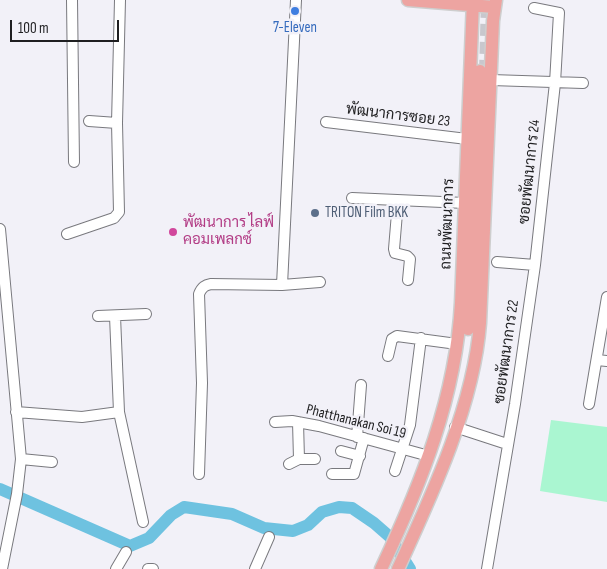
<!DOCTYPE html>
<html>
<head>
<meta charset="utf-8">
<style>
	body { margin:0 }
	#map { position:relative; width:607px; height:569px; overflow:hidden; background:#f2f1f8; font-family:"Sofia Sans Condensed",sans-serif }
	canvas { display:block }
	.scale { position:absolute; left:10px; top:20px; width:109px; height:22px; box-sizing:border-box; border:2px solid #1f1f21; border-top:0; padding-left:6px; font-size:15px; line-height:18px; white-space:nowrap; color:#1f1f21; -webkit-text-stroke:4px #f2f1f8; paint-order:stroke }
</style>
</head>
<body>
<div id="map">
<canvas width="607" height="569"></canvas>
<div class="scale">100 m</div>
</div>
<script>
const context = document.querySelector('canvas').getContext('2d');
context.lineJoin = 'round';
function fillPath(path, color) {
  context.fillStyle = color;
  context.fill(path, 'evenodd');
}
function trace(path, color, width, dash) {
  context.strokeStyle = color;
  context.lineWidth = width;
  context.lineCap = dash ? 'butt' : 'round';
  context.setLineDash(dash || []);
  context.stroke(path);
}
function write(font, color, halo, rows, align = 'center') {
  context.font = font + ' "Sofia Sans Condensed",Sarabun,sans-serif';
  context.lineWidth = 5;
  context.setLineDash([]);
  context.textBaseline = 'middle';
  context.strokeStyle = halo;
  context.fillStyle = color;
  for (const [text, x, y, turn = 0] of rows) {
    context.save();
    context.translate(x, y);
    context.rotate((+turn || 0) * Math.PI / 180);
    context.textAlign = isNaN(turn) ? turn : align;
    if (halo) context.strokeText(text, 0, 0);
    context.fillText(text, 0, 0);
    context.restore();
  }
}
fillPath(new Path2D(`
	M551,420L607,427V502L540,491Z`), '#aaf6d1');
trace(new Path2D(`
	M0,489L130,546L149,538L171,515L184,507L232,514L264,528L293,531L308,525L322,512L339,507L352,508L374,523L390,537L410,569`), '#6ec2e0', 12);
trace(new Path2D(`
	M485,72L487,0`), '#c8c7cd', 12, [12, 6]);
const minor = new Path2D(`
	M72,0L74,162
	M491,80L583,83
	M89,121L117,123
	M326,122L467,139
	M352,198L465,203
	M398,201L394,249L395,253L407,256L410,259L408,280
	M0,229L21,459L17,494L2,569
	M67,234L114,218L119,212L117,123L120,0
	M497,262L535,265
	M282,285L296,0
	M98,316L146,314
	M115,316L119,412L143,522
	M388,356L392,339L397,336L457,344
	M597,360L607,361
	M589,404L607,297
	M16,412L82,417L119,412
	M275,422L292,421L319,426L429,456
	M298,422L299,459
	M455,427L507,444
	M357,437L361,385
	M341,451L360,456
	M21,459L52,462
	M289,464L299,459H315
	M395,471L410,425L421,338
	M199,474L202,383L199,294C202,287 205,285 211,284L282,285L320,282
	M332,474H354L364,438
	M116,569L126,552
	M148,569H153
	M255,569L269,537
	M487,569L515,404L535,265L555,83L559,13L534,8`);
const major = new Path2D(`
	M408,0L494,7
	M468,329L480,71
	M381,569C421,484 456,397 461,303L473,0
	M398,569C432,495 474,405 480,323L493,21L496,0`);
trace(minor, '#79797e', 12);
trace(major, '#cecece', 15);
trace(minor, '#fff', 10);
trace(major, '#eda4a1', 12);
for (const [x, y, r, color] of [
	[295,11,5,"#3f7fe0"],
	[315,213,5,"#5c6f8a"],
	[173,232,5,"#d1479c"]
]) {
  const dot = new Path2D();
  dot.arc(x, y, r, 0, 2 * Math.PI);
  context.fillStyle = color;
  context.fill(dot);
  trace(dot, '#f2f1f8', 2);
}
write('15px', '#366cbe', '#f2f1f8', [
	["7-Eleven",295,28]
]);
write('15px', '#1f1f21', '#f2f1f8', [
	["พัฒนาการซอย 23",398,116,7],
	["ซอยพัฒนาการ 24",530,172,-84],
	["ถนนพัฒนาการ",448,224,-88],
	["ซอยพัฒนาการ 22",507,352,-82],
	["Phatthanakan Soi 19",356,422,14]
]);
write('15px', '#4e5e75', '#f2f1f8', [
	["TRITON Film BKK",325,213]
], 'left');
write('15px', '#b23c85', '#f2f1f8', [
	["พัฒนาการ ไลฟ์",183,223],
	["คอมเพลกซ์",183,240]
], 'left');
</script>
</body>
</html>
